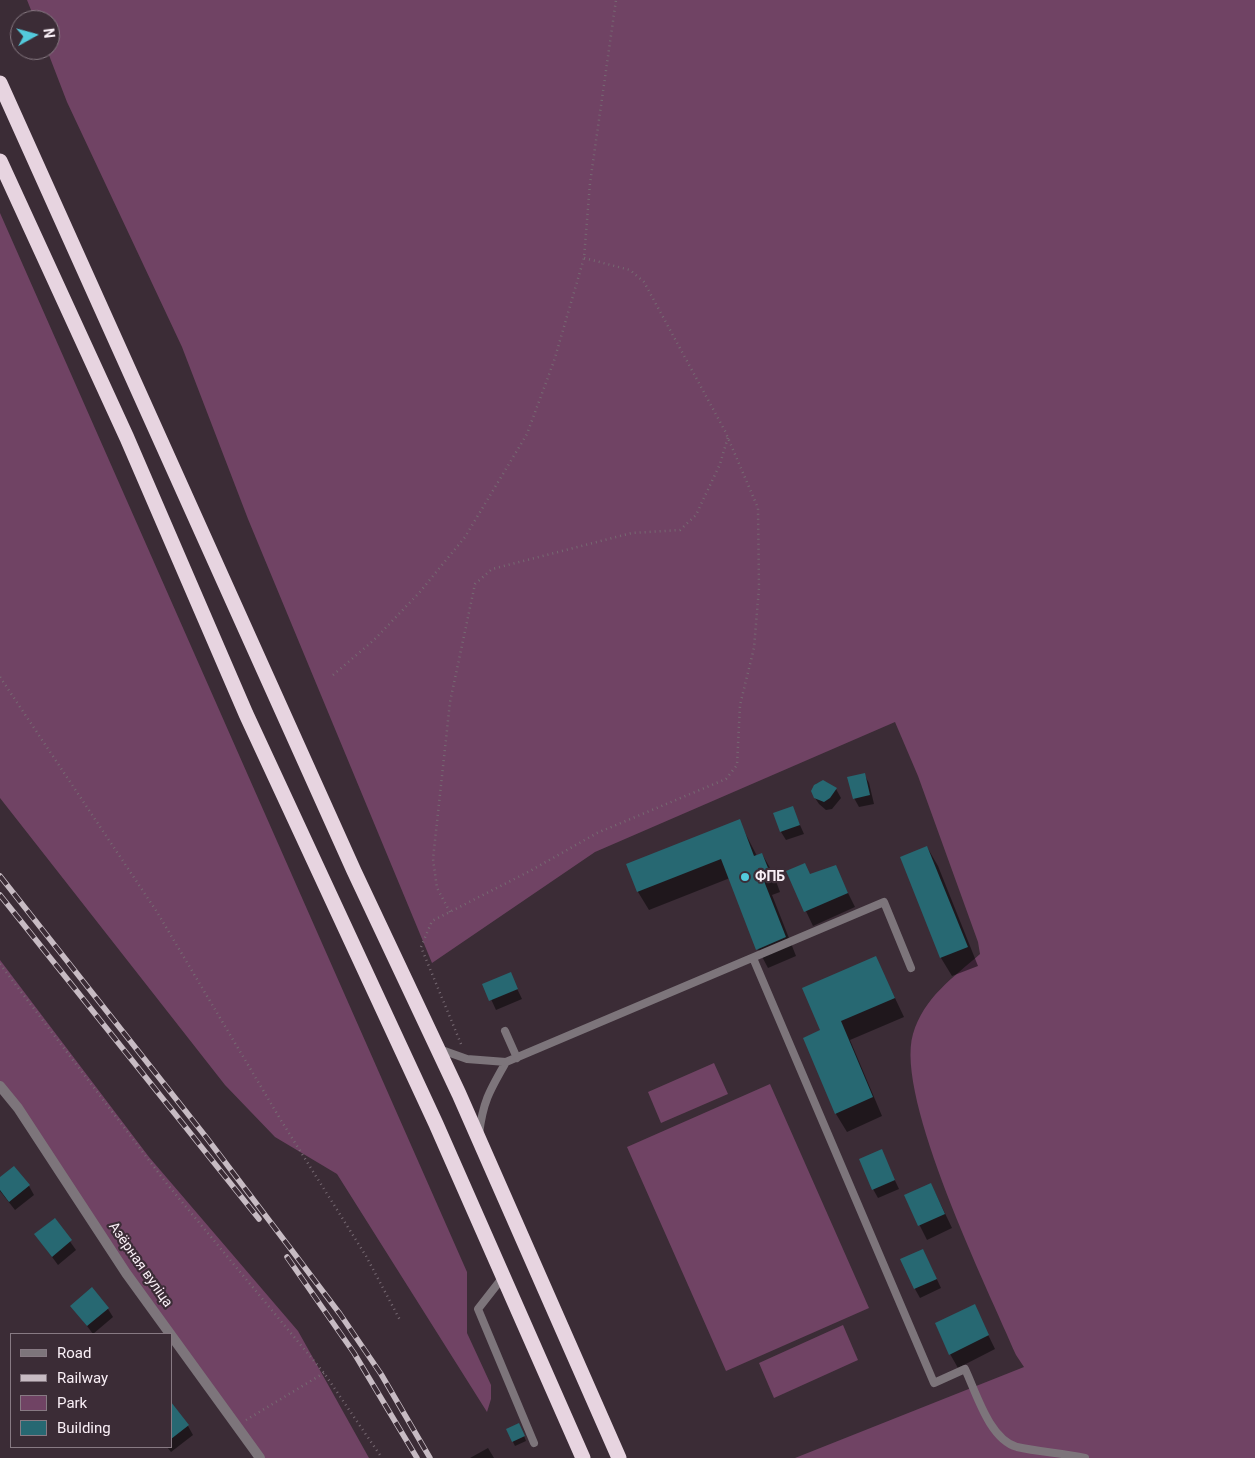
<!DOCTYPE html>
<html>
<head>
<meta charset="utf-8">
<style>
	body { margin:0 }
	#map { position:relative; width:1255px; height:1458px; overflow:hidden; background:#3b2c36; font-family:Roboto,sans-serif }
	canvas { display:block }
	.legend { position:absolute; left:10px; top:1333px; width:162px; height:115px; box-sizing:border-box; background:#3b2c36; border:1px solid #877a83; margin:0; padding:6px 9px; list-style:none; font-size:15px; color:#faf0f7 }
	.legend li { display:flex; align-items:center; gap:10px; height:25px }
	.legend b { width:25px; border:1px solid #877a83 }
	.north { position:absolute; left:10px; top:10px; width:50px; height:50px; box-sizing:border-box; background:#3b2c36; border:1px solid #877a83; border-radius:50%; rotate:83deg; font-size:14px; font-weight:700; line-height:20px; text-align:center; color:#faf0f7 }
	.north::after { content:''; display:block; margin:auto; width:18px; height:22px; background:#53cadc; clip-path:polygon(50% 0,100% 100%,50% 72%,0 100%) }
</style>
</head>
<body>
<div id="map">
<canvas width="1255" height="1458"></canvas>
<ul class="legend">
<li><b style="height:6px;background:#7d757b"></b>Road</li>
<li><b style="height:6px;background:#c7bbc3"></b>Railway</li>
<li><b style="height:14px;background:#704364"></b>Park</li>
<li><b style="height:14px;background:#276872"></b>Building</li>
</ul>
<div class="north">N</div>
</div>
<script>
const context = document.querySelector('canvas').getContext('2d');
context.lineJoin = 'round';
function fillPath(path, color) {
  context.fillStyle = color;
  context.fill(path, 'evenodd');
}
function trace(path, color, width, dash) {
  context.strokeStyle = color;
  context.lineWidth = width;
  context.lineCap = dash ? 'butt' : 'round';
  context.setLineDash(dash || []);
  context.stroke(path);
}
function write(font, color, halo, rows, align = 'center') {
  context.font = font + ' Roboto,sans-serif';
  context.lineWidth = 4.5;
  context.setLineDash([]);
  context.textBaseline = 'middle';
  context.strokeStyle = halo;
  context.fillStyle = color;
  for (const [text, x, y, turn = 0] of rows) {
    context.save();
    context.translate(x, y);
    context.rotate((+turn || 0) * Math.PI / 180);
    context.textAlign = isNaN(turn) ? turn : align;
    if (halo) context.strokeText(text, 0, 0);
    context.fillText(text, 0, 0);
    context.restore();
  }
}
fillPath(new Path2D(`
	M27,0H1255V1458H795L1024,1367L1016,1355C988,1289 894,1098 913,1034C924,997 953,978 980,954L978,942L918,776L895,722L595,852L432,963L248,519L182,347L67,102L47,50H50V20H35Z
	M0,213L467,1272V1333L491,1385V1399L487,1412L337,1174L275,1137L225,1085L0,798Z
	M0,960L149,1157L298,1331L369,1458H260L0,1086Z
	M714,1063L728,1094L661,1123L648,1092Z
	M770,1084L869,1308L726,1371L627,1147Z
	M843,1325L858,1360L774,1398L759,1363Z`), '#704364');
fillPath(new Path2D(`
	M864,774L869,783L874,804L859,807L854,798Z
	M826,782L836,789L841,798L832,809L826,810L819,804L813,795V788L817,783Z
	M792,807L804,834L786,840L781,832Z
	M739,821L757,856L762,854L773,873L780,892L772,895L796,956L768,968L758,949L730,878L649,910L638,892L627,865Z
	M927,847L938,866L978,966L952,976L941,958Z
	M835,867L855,907L813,926L787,871L810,875Z
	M876,958L904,1017L850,1040L882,1116L847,1132L836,1114L804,1038L821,1031Z
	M510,974L522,999L496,1010L484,984Z
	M881,1151L899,1189L878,1198L873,1189Z
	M0,1179L29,1186L34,1195L15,1210L0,1191Z
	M931,1184L952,1228L927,1240L905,1196Z
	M54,1219L76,1250L58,1265L35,1234Z
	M923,1250L941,1288L920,1298L915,1289Z
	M72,1306L108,1309L113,1317L93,1334Z
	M974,1306L995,1349L958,1368L950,1354Z
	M171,1411L188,1426L193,1435L171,1452L167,1447H171Z
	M521,1428L526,1441L515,1446L507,1430Z
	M488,1448L494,1458H470Z`), '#0007');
fillPath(new Path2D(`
	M865,773L870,795L853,799L847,777Z
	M823,780L837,788L830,798L824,802L814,798L811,791L814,785Z
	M793,806L800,825L780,832L773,813Z
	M740,819L754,856L762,853L770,873L762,876L786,937L756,950L721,859L637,892L626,864Z
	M927,846L968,947L940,958L900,857Z
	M805,863L810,874L836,865L848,893L804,912L786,871Z
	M876,956L895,998L841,1021L873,1097L835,1114L803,1038L820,1030L802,988Z
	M511,972L518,989L489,1001L482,984Z
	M882,1149L895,1180L872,1190L859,1159Z
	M14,1166L30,1185L9,1202L0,1190V1177Z
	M931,1183L945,1214L918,1226L904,1195Z
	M55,1218L72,1240L52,1257L34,1234Z
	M923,1249L937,1279L914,1289L900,1259Z
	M92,1287L109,1308L87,1326L70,1306Z
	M975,1304L989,1335L949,1355L935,1323Z
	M171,1402L189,1425L171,1439Z
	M519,1423L525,1436L512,1442L506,1429Z`), '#276872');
trace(new Path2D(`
	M333,675L374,640L419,593L465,537L527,434L554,361L584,258L590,183L616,0
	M0,677L157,912L282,1122L366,1256L401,1322
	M450,912L437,888L433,859L450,702L475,584L492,569L632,533L680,530L696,515L720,464L728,437
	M0,964L167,1184L324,1373L382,1458
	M461,1044L421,947L432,921L530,871L597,833L726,779L737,765L740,705L754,648L759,588L758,508L725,431L644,282L630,270L584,258
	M246,1420L324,1373`), '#766972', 2.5, [1, 4]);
trace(new Path2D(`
	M753,958L934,1383L965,1369C976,1392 989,1439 1017,1447C1039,1452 1063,1453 1085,1458
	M505,1031L517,1058
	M439,1049L467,1059L506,1062L884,902L911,968
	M479,1134C483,1101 490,1090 506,1062
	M503,1277L478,1309L534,1443`), '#7d757b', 8);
trace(new Path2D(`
	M0,1086L18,1108L126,1273L260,1458`), '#7d757b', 10);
trace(new Path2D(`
	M0,83L354,871L459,1094L619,1458
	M0,161L127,438L246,714L436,1124L583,1458`), '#e7d4e0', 15);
const rail = new Path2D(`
	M0,876L206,1137L340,1314L381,1374L430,1458
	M0,895L259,1219
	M287,1257L354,1353L417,1458`);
trace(rail, '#c7bbc3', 5.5);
trace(rail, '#3b2c36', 4, [11]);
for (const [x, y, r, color] of [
	[745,877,5,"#53cadc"]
]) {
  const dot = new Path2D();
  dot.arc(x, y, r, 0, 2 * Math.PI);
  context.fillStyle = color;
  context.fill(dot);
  trace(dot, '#3b2c36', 2);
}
write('bold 14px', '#faf0f7', '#3b2c36', [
	["ФПБ",755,877]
], 'left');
write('14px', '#faf0f7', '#3b2c36', [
	["Азёрная вуліца",140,1265,55]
]);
</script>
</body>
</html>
